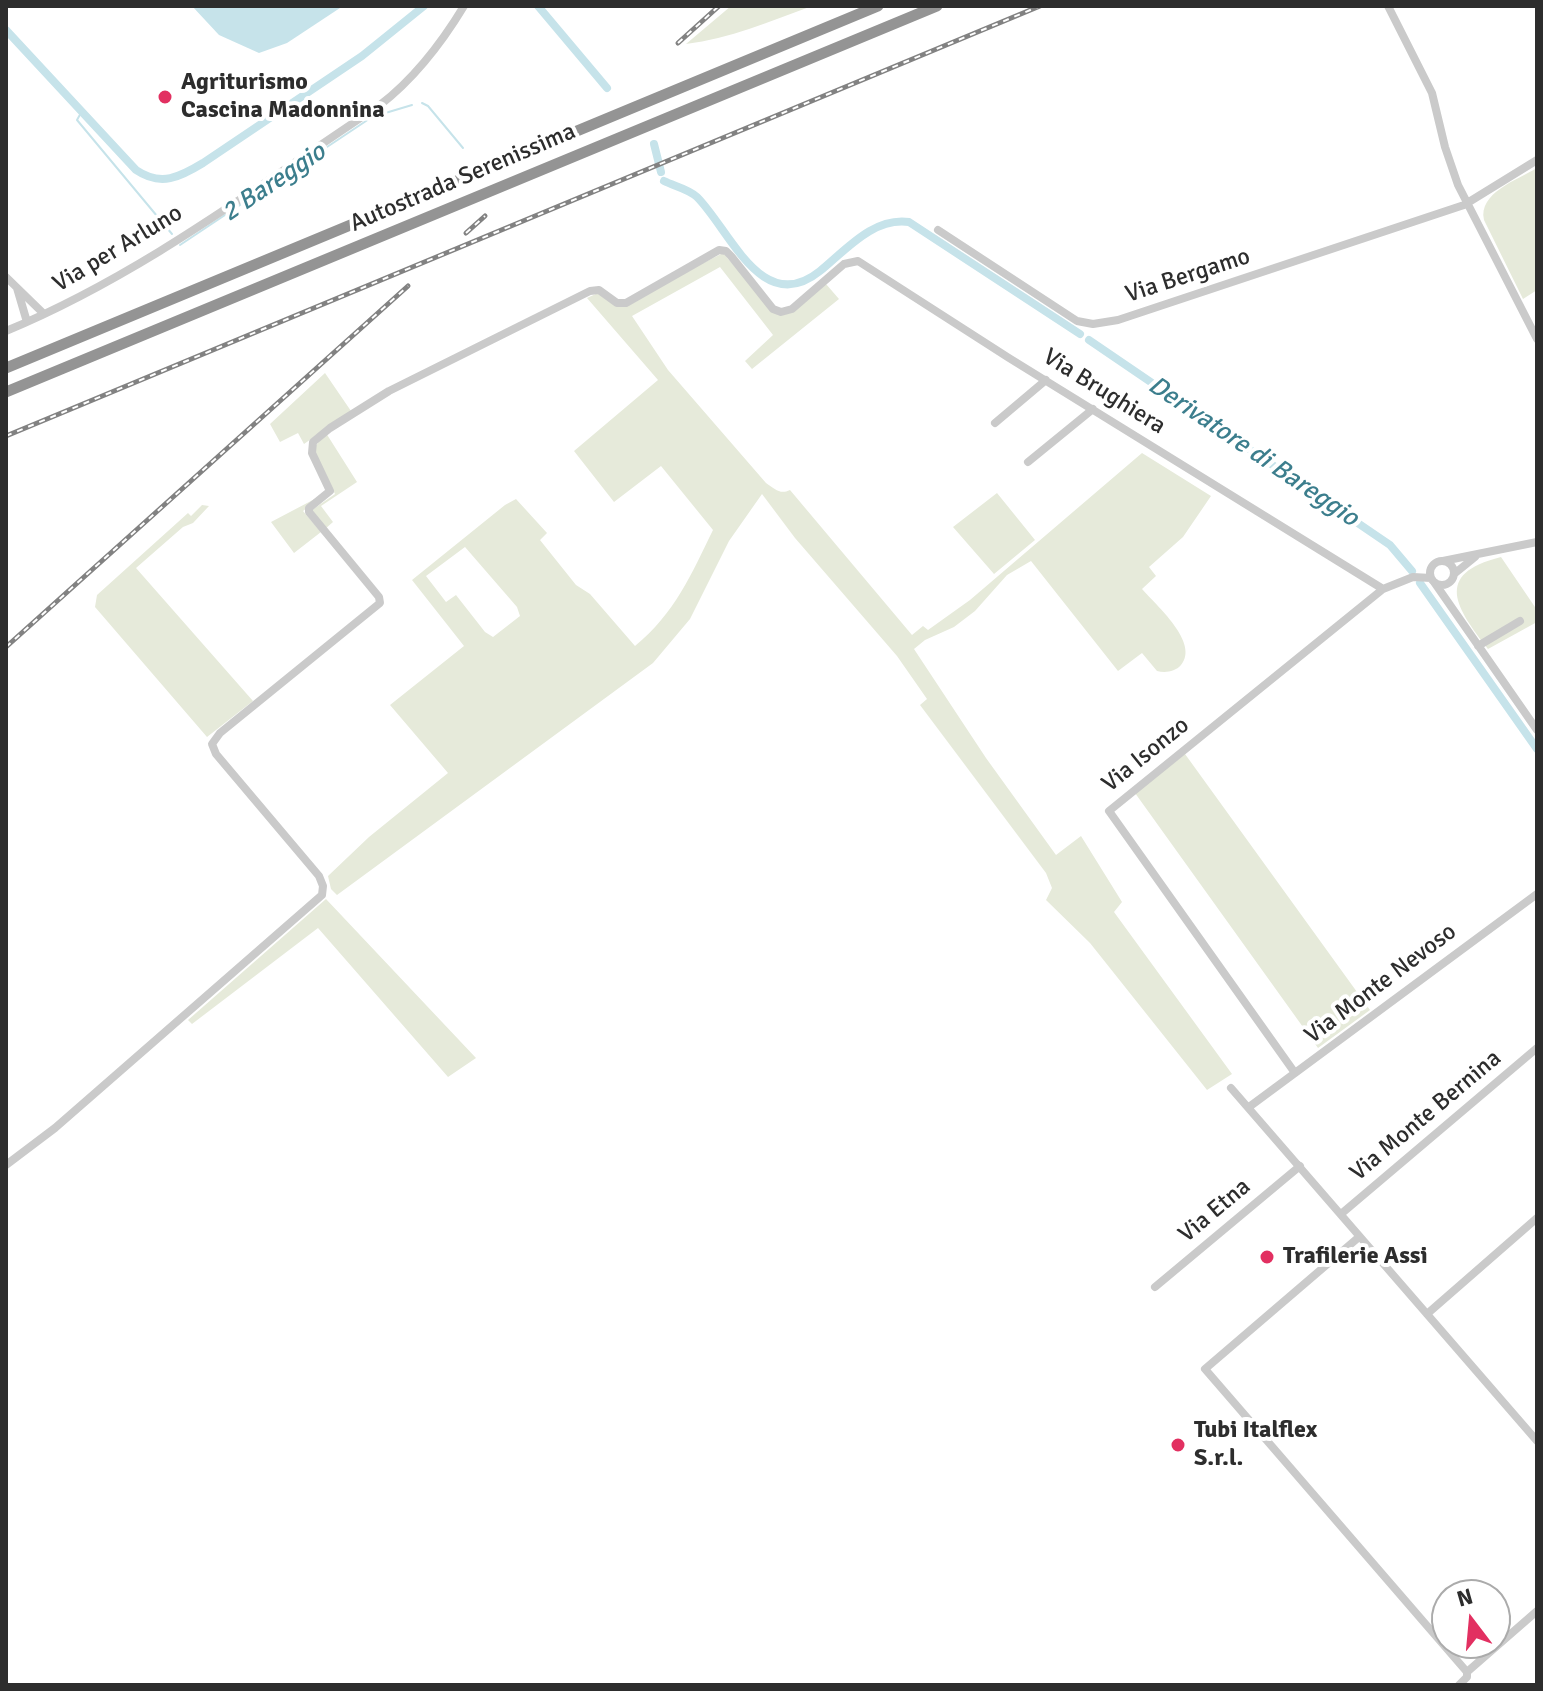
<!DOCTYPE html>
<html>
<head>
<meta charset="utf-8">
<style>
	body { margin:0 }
	#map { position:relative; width:1543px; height:1691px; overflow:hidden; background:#fff; font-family:Signika,sans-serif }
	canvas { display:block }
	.frame { position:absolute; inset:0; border:8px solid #2d2d2d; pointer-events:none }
	.north { position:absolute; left:1431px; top:1579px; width:80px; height:80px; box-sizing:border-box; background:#fff; border:2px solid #ababab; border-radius:50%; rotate:344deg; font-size:22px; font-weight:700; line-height:32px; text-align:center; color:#2d2d2d }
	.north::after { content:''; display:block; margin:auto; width:28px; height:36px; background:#e23061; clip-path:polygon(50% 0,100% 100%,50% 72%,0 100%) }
</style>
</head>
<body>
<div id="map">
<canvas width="1543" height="1691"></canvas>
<div class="frame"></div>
<div class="north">N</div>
</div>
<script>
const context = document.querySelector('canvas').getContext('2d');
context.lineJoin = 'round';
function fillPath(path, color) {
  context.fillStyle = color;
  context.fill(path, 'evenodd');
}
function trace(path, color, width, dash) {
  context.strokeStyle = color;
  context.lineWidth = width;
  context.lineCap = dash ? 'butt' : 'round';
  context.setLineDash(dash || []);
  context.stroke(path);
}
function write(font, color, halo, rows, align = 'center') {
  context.font = font + ' Signika,sans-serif';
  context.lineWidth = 8;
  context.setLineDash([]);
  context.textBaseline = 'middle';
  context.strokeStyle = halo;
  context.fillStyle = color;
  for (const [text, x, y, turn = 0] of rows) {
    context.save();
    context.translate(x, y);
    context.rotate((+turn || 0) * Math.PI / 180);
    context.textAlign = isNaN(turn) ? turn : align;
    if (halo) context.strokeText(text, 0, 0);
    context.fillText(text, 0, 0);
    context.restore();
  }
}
fillPath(new Path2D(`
	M731,6H812C771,21 729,39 686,44Z
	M1537,168V290L1523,299L1484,220C1478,193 1517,180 1537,168Z
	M723,253L777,314L826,284L839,299L752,369L745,361L773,335L720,267L632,316L668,370L766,483C775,489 780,495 790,490L912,635L923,626L928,630L970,600L1142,453L1211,496L1183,537L1149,567L1156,576L1142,589C1156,605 1200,643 1181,665C1175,672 1165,673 1157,671L1142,653L1118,671L1031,561L1007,575L975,611L954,627L925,640L914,649L986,758L1056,855L1081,836L1122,902L1114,912L1232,1074L1207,1090L1090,943L1046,900L1052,888L1046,873L920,705L927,699L897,656L795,538L762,494L729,541L690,619L653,663L337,895L331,889L328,876L369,837L448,773L390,705L464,646L412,580L505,505L516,499L547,533L540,540L576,585L590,594L635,646C675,613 691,575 713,530L661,466L614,502L574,451L658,380L587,298L598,293L620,305ZM465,547L517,607L520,616L493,637L485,632L456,595L446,602L426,576Z
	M325,373L351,411L304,444L298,433L280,442L270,424Z
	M326,433L357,482L321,506L333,522L325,529L312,510L335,494L313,449Z
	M328,492L303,511L321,532L294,553L271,522Z
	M997,493L1035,540L994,574L953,527Z
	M202,505L209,506L193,523L183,527L136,568L253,701L207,737L95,607L97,595L188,513L191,516Z
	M1501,557L1537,610V622L1488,649C1457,609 1432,574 1501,557Z
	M1185,754L1370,1010L1318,1048L1135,793Z
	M326,899L476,1058L448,1077L318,928L192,1024L188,1020Z`), '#e6eada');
fillPath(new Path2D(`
	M192,6H343L287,43L259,53L219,35Z`), '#c6e3ea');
trace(new Path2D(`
	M422,103L428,106L463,148
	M82,111L77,120L172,234
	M180,245L372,117L412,105`), '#c6e3ea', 2);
trace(new Path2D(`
	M538,6L607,88
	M6,30L136,170C161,187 180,177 203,163L362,56L424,6
	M654,144L661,172
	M664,181C674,186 689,189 697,197C730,230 762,318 820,271C846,250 873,217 909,222L1080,334
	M1089,340L1390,545L1412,571
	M1420,583L1537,749`), '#c6e3ea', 8);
trace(new Path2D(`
	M1388,6L1432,93L1445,147L1458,185L1537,339
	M938,230L1077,321L1093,324L1118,320L1464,205L1537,160
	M6,277L44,314
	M17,288L27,322
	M6,331C141,275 259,185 380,105C415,78 441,44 464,6
	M995,423L1046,380
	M1028,462L1093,409
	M1443,561L1537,542
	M1430 573a12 12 0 1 1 24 0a12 12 0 1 1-24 0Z
	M1454,574L1475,557
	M1434,582L1537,730
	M1478,646L1520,621
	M1295,1073L1109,811L1383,589L1413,577L1431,578
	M1231,1088L1537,1441
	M1249,1107L1537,894
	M6,1165L55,1128L322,895L323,886L319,876L216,754L212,744L220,733L380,603L379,597L309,512V508L330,491L312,453L313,442L330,428L389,391L590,291L599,290L617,303H626L719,250L726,251L731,256L773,309L781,312L792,309L844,264L858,261L1009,358L1383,589
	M1341,1214L1537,1048
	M1359,1237L1205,1369L1467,1672L1537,1611
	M1155,1287L1300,1166
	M1427,1314L1537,1218
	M1459,1685L1467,1677V1672`), '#cacaca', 8);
trace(new Path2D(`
	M6,368L878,6
	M6,392L937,6`), '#949494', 11);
const rail = new Path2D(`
	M678,43L719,6
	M466,233L485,216
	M6,436L1040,6
	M6,647L408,286`);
trace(rail, '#828282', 5);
trace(rail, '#fff', 2, [6]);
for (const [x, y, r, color] of [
	[165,97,8,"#e23061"],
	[1267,1257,8,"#e23061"],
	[1178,1445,8,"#e23061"]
]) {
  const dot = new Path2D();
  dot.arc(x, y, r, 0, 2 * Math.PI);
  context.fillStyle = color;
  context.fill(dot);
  trace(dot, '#fff', 3);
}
write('bold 24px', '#2d2d2d', '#fff', [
	["Agriturismo",181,83],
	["Cascina Madonnina",181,111],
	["Trafilerie Assi",1283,1257],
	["Tubi Italflex",1194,1431],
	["S.r.l.",1194,1459]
], 'left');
write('24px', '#2d2d2d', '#fff', [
	["Autostrada Serenissima",463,178,-23],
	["Via per Arluno",118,249,-31],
	["Via Bergamo",1188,276,-18],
	["Via Brughiera",1104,392,32],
	["Via Isonzo",1146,755,-39],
	["Via Monte Nevoso",1381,984,-37],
	["Via Monte Bernina",1426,1116,-40],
	["Via Etna",1215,1211,-40]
]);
write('italic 26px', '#3c7e8d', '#fff', [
	["2 Bareggio",274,183,-34],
	["Derivatore di Bareggio",1253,452,34]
]);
</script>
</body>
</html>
